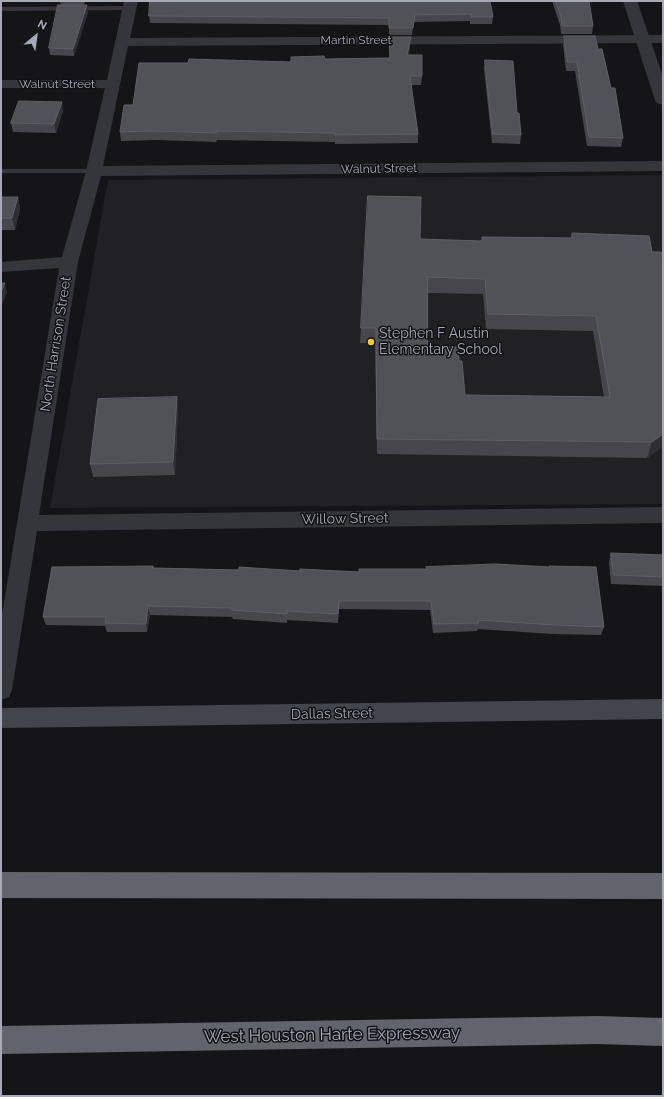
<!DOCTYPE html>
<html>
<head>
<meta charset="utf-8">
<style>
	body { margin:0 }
	#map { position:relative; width:664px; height:1097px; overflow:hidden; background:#151517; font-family:Raleway,sans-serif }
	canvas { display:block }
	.frame { position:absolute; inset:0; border:2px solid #a6a9b8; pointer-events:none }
	.north { position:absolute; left:16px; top:16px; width:40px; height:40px; -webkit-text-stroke:3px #101012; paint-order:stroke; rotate:29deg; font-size:11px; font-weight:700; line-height:16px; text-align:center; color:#a6a9b8 }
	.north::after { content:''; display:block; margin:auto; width:14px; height:18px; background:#a6a9b8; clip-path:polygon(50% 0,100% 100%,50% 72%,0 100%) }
</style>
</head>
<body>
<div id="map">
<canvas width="664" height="1097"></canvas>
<div class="frame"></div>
<div class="north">N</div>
</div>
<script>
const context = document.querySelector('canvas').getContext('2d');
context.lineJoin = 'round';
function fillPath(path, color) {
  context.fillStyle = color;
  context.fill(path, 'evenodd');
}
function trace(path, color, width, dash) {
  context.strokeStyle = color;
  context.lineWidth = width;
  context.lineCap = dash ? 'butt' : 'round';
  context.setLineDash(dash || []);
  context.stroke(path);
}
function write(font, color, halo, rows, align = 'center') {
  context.font = font + ' Raleway,sans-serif';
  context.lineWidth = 3;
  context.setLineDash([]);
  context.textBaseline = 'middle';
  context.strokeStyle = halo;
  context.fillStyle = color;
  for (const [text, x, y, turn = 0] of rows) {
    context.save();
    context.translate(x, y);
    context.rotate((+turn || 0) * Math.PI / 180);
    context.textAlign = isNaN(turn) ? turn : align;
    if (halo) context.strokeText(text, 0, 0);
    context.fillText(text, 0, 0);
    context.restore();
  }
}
fillPath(new Path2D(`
	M663,175V504L50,508L108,180Z`), '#212124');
fillPath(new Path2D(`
	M1,7L129,6L132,8L129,10L1,11Z
	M1,169H94L98,171L94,173H1Z`), '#35363c');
fillPath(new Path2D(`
	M124,1H138L130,38L663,35V43L128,46L103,166L663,161V171L101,176L78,262L39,515L663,507V523L37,531L12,690L9,697L1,700V621L59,268L1,272V262L62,257L86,171L105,88H1V80H107Z`), '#35363c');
fillPath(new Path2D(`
	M623,1H637L663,77V105L657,103L655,100Z`), '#35363c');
fillPath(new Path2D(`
	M663,699V719L1,728V708Z`), '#43454c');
fillPath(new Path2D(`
	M1,872L663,873V899L1,898Z
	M598,1016L663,1018V1046L598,1044L1,1054V1026Z`), '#61636d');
fillPath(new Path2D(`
	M60,1H85L84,5H63L88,12L74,56L50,55L49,48L61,5Z
	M490,1L493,17L492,24H470V21L414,22L412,35H389V25L150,23L149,16Z
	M552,1H589L593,26L592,34H561L560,25Z
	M564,36L598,49L623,138L621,147L587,146L575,71H566L563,45Z
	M389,37L410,46L409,55L422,76L421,85H411L418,134V143L335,144V142L217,140L216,142L157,140L121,141L120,132L133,105L188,63L291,62L325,59L389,58Z
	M485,60L517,113L521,135L520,144L492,143L484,69Z
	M63,111L56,133L13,132L11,123Z
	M1,197H18L20,209L15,230H1Z
	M572,233L663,446L647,458L377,454L375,344L360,343L361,328L420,239L482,241V237L571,238ZM428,293L483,294L486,329L593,331L604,397L465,395L459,361L428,347Z
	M178,410L175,475L93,477L90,464Z
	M611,553L663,555V586L611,584L609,562Z
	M153,566L154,568L359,572L426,569V567H549V566L604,627L601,635L553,634L478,629L477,631L433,633L430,610L339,609L338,623L287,620V623L233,619L232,617L150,615L147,632H107L105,626L46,625L43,617Z`), '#46464c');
fillPath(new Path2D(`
	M87,5L88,12L74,56L73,49Z
	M411,37L410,46L407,64V55Z
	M62,102L63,111L56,133L54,124Z
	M18,197L20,209L15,230L12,218Z
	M5,283L7,292L1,307V292Z
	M177,397L178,410L175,475L173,462Z
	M663,434V446L647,458L652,442Z
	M148,606L150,615L147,632L146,624Z`), '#2e2e32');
const building = new Path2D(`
	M150,1H490L493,17H471V14L415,15L413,28H389V18L149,16Z
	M556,1H589L593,26H562L561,17Z
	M58,5H87L73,49L49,48Z
	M564,36H595L598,49H602L611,88H615L623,138L589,137L577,62H568Z
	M389,37H411L407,55H422V76H410L418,134L335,135V133L216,131V133L156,131L120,132L124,105H133L139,63H188L189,59L291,62V57L324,56L325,59L390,58Z
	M485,60L513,61L517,113H519L521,135L493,134Z
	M19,101L62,102L54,124L11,123Z
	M368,196L421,197L420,239L482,241V237L572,238V233L649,236L652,252H661L663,259V434L652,442L377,439L376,328H361ZM428,277L485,279L488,314L596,316L610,397L465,395L462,361H459L458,347H428Z
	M1,197H18L12,218H1Z
	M1,283H5L1,292Z
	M177,397L173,462L90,464L98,399Z
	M611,553L663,555V577L614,575Z
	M496,564L550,567L549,566L596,567L604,627L555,625L478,620L479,623L434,624L431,601H339L338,614L287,611V614L232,610V608L148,606L146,624L105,623L106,617H43L52,567L153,566V568L238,570L239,567L300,571V569L359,572V569H427L426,567Z`);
fillPath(building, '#515158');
trace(building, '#5e5f67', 1);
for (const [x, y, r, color] of [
	[371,342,4,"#fecc26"]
]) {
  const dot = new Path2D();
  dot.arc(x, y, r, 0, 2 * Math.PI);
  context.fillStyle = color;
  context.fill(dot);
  trace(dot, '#101012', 1.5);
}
write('12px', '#a6a9b8', '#101012', [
	["Martin Street",356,40],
	["Walnut Street",57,84],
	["Walnut Street",379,169,-1]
]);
write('14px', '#a6a9b8', '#101012', [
	["Stephen F Austin",379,334],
	["Elementary School",379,350]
], 'left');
write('14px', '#a6a9b8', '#101012', [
	["North Harrison Street",56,344,-81],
	["Willow Street",345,519,-1],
	["Dallas Street",332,714,-1]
]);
write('17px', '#a6a9b8', '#101012', [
	["West Houston Harte Expressway",332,1035,-1]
]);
</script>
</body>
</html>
